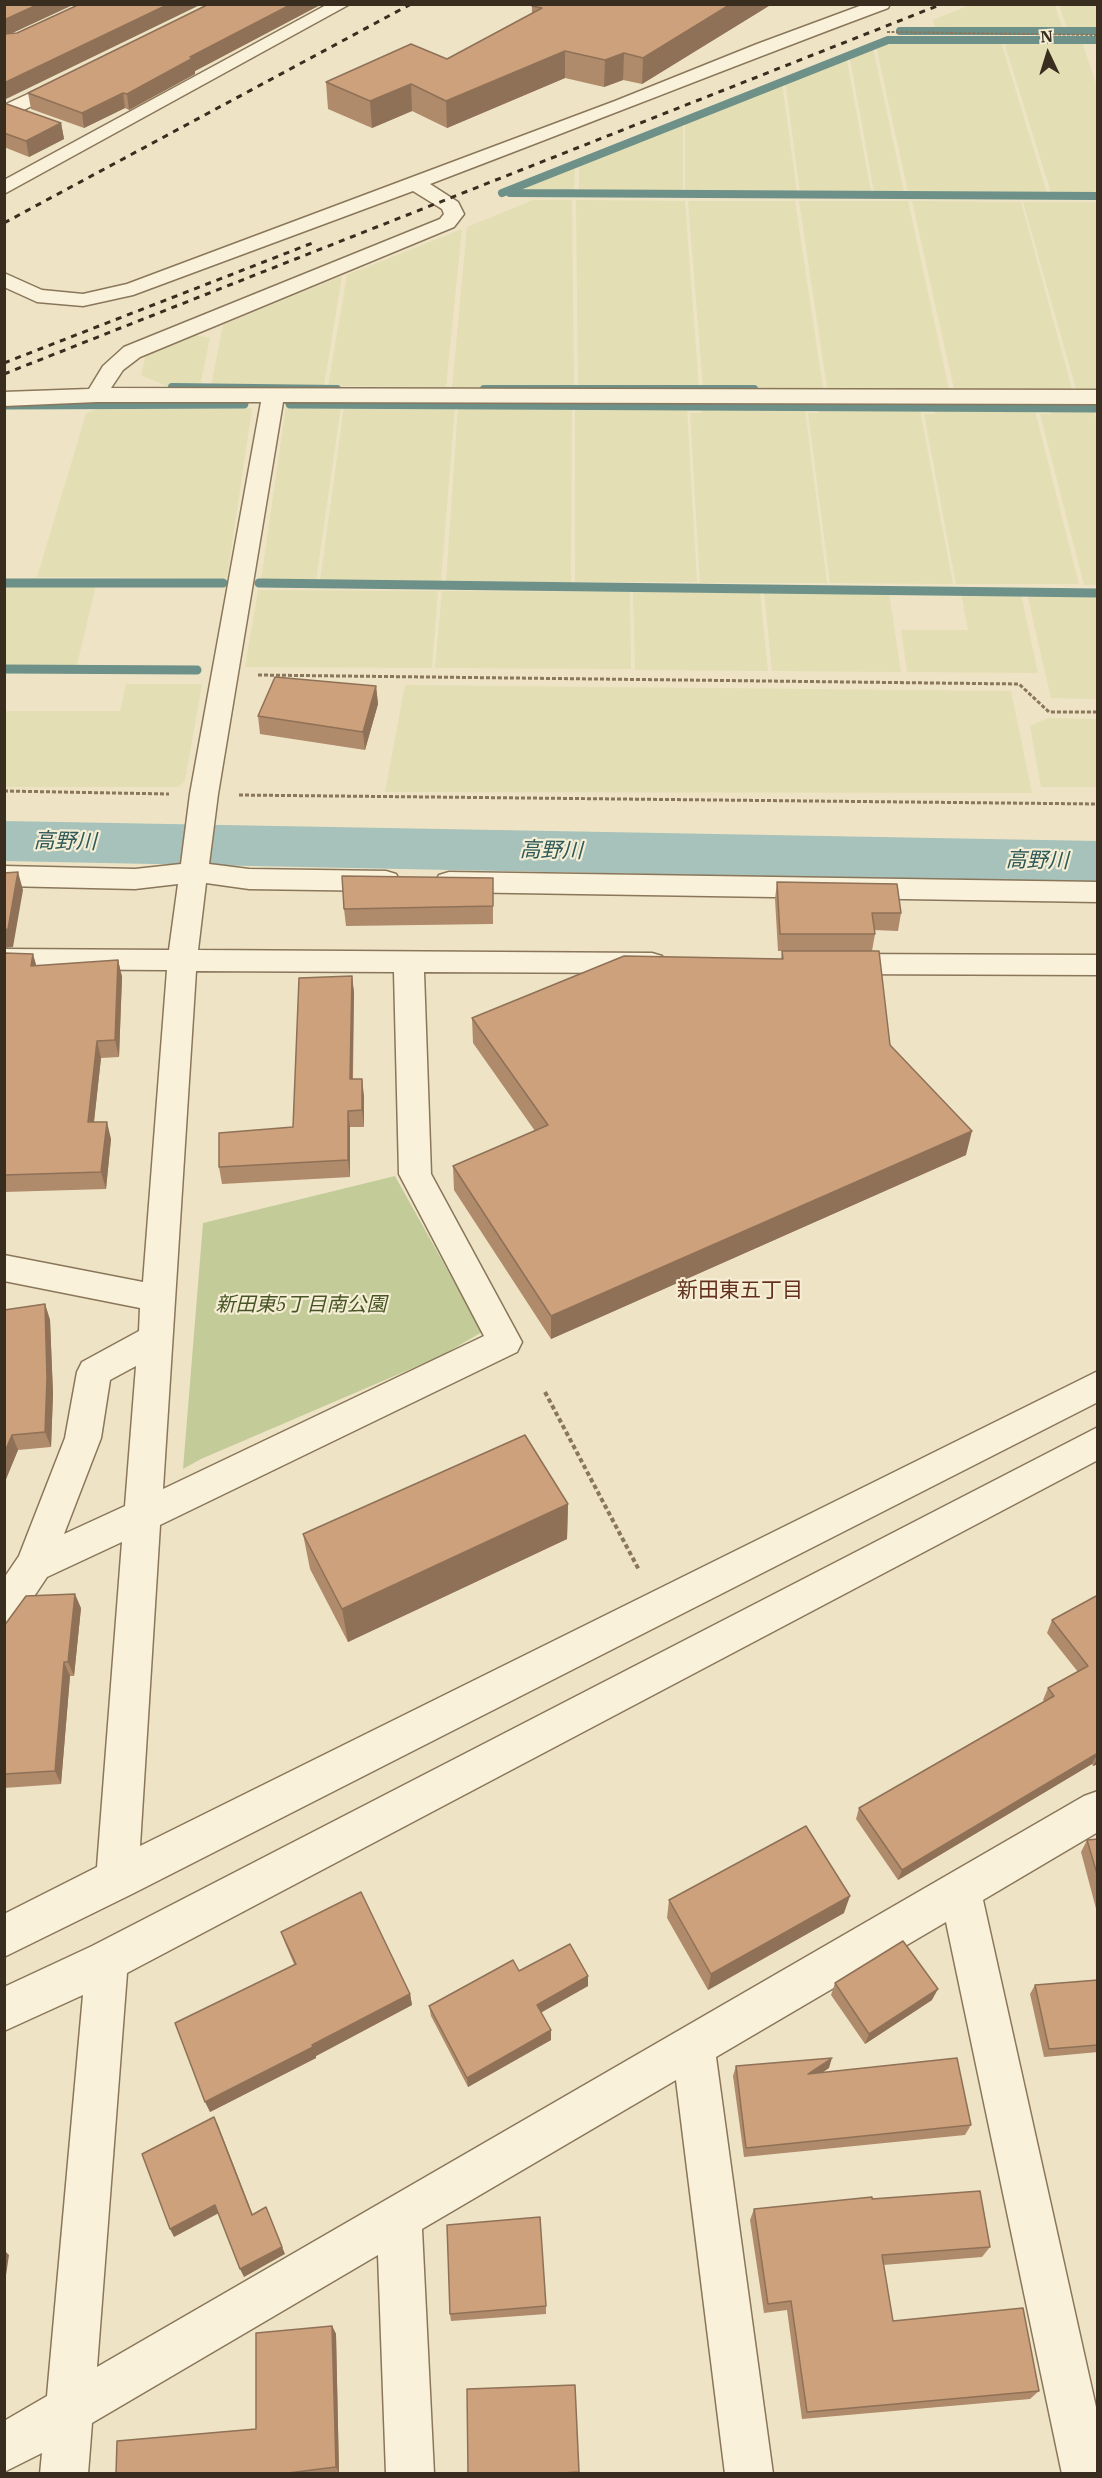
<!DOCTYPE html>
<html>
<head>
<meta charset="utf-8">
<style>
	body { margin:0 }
	#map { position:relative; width:1102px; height:2478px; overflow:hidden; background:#eee4c5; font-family:"IBM Plex Serif",serif }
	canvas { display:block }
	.frame { position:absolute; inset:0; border:6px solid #392d1f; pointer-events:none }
	.north { position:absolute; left:1018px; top:24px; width:60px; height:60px; -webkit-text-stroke:4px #f5eed5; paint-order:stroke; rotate:356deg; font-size:16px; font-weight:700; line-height:24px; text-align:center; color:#392d1f }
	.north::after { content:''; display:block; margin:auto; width:21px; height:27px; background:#392d1f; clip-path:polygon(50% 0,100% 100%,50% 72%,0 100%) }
</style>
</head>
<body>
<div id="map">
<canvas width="1102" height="2478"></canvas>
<div class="frame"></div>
<div class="north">N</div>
</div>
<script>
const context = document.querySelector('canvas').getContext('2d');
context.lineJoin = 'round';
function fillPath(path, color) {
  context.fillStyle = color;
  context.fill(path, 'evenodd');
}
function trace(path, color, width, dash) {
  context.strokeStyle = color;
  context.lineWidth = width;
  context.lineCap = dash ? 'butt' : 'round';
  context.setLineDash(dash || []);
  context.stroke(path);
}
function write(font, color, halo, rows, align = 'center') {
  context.font = font + ' "IBM Plex Serif","Noto Sans JP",serif';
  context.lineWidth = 4.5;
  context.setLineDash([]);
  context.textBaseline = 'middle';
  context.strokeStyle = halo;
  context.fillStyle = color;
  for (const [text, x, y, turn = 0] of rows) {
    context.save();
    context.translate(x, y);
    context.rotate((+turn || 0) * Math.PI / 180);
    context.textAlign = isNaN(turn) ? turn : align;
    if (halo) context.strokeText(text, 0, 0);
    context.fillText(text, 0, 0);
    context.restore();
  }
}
fillPath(new Path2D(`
	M972,4L1055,5L1063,29H935L933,20Z
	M1059,5H1097V29H1067Z
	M889,41L1001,42L1047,193L908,192L876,46Z
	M1004,42H1082L1097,86V193H1051Z
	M861,48H873L904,192H874L849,53Z
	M846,55L871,192H800L785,80Z
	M776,83H782L797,192L685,191V121Z
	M683,122V191H579V164Z
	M575,166L574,191L519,190Z
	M533,200H572L574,387H452L467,227Z
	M576,200L685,201L699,388L578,387Z
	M688,201H795L823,388H703Z
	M799,201H908L949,389L827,388Z
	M912,201L1021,202L1072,389H954Z
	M1023,202H1097V390L1076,389Z
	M462,229L446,387L328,386L347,275Z
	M342,276L324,386H211L223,325Z
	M194,335L210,338L200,386H166L141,375L146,354Z
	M102,406L247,407L252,409L227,578L37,577L86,414Z
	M286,406H341L316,581L261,580Z
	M344,406L455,407L441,581H320Z
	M458,407L572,408L571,582L446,581Z
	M575,408H687L697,582H575Z
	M701,409H805L827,583H700L690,413H701Z
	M819,409L920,410L953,584L830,583L808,413H819Z
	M934,410L1035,411L1079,584H956L924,414H935Z
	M1051,411H1094L1097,423V585H1084L1040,414H1051Z
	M5,585H96L76,669H5Z
	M258,590L438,591L432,668L245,667Z
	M442,591L630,592L631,669L435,668Z
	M633,592H760L768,671L635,670Z
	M764,593H889L901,672L772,671Z
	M961,593L1021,594L1038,673L907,672L901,630H968Z
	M1027,594H1097V699L1051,698Z
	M126,684H202L185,781L178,787H5V711H120Z
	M405,685L1011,691L1032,793L385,792Z
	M1048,718L1097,719V787H1041L1030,726Z`), '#e3deb3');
fillPath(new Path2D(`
	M395,1176L482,1332L441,1356L201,1459L183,1469L203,1223Z`), '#c3cc99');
trace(new Path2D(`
	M900,31H1098
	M502,193L888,40H1098
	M510,193L1098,196
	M172,387L337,389
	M484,389H754`), '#6d9089', 8);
trace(new Path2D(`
	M290,404L1098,408
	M5,405L244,404
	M4,583H223
	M259,583L1098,593
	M4,669L197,670`), '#6d9089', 9);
fillPath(new Path2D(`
	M4,821L1098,841V883L4,861Z`), '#a7c1bb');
const minor = new Path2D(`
	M328,4H350L4,194V180Z
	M865,4H890L888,8C735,65 583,126 430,184L458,202L464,214L454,227L140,357L123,370L111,388L1098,390V404L283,402L218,794L209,864L249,869L386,871L396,874L400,881L396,888L386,891L249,889L206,883L198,950L652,953L662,956L667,963L662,970L652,973L424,972L431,1174L522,1342L517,1352L160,1525L140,1846L1098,1371V1402L132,1894L4,1957V1914L97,1867L122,1542L47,1577L17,1622L4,1627V1578L19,1556L65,1438L77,1372L82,1362L139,1331L140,1308L4,1281V1255L143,1282L167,970L4,969V949L169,950L178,884L135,889L4,886V866L135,869L181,864L190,794L261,402H97L4,406V392L89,389L103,366L124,347L440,219L444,214L442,209L413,191L133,295L83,306L37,302L4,287V273L42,290L83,294L127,284L615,101L757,44ZM196,971L394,972L399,1174L484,1336L163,1489ZM136,1366L125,1506L64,1534L101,1438L110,1380Z
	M69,75L75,76L78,80L75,84L16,114H4V105Z
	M449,872L1098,882V902L449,892L439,889L435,882L439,875Z
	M835,954L1098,955V975L835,974L825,971L820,964L825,957Z
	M1098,1427V1460L127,1973L97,2367L1084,1796L1098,1791V1832L983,1900L1098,2416V2474H1062L946,1922L716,2057L773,2474H725L676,2080L422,2229L434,2474H386L378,2255L92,2423L88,2474H40L42,2453L4,2472V2421L47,2396L83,1995L4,2031V1987L92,1946Z`);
trace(minor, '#89765b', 3);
trace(new Path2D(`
	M887,32L1098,35`), '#89765b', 2, [3, 1.5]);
trace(new Path2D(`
	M258,675L1019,684L1049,712H1098
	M4,791L169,794
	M239,795L1098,804`), '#89765b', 3, [4, 2]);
trace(new Path2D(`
	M545,1392L639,1570`), '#89765b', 4, [4.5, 3]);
fillPath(minor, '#f9f1d9');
trace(new Path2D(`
	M4,223L411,4
	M4,363L315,242
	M4,374L942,4`), '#392d1f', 3, [6, 6]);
fillPath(new Path2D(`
	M209,4H322L195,71V74L129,110L125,108L84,128L31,109L28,93Z
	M772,4L642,84L623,80L604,87L565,78L447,128L412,111L372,128L328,109L326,82L447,59L532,14V6Z
	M4,103L61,123L64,139L29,157L4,147Z
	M376,686L378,704L365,750L260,734L258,716Z
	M777,882L901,913L898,931L874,930L875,934L872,951L890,1045L966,1155L551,1339L454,1190L453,1166L535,1131L473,1043L472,1018L781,959L782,951H778L775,899Z
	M493,895V924L346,926L344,909Z
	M4,953L36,966L118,960L122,977L119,1057L101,1058L94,1122L111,1139L106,1189L4,1192Z
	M352,976L354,993L353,1079L364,1096V1127H350V1177L222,1184L219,1167L293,1127Z
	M45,1304L50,1320L53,1394L51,1447L18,1450L4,1484V1310Z
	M568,1504L567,1539L348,1642L310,1569L303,1534Z
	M1098,1595V1764L1093,1766L1092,1764L898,1880L856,1819L859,1808L1044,1701L1043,1700L1048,1688L1078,1672L1047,1633L1052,1620Z
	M81,1608L74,1676H70L61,1784L4,1788V1626Z
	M1098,1839V1916L1081,1852L1087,1840Z
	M669,1900L844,1913L708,1990L667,1918Z
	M281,1932L410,1994L412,2005L316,2056V2058L210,2112L294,1964L285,1943Z
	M519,1971L588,1976V1986L541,2012L551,2040L468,2087L431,2016L429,2006Z
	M1098,1980V2052L1044,2057L1030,1994L1035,1985Z
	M835,1983L932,2000L865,2044L831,1995Z
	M736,2066L829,2068L823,2072L971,2125L965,2135L744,2157L733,2076Z
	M872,2199L990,2247L982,2257L883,2265L893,2321L1039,2391L1030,2399L802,2419L787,2310L764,2313L750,2220L754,2209Z
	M546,2306V2314L451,2321L450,2314Z
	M332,2326L336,2334L339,2473L116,2474L256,2429Z`), '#af8a6b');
fillPath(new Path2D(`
	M39,4H75L4,37V20Z
	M169,4H202L4,100V83Z
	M292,4H322L195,71V74L129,110L127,94L190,57Z
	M731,4H772L642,84L643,58Z
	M565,51V78L447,128L446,101Z
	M624,53L623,80L604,87L605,60Z
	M411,84L412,111L372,128L370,101Z
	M123,93L125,108L84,128L82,113Z
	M61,123L64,139L29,157L26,141Z
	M376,686L378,704L365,750L363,732Z
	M18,872L23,890L13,947L4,948V930Z
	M33,954L38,971L31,966Z
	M118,960L122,977L119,1057L115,1040Z
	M352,976L354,993L352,1096L350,1079Z
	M97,1041L101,1058L92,1139L88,1122Z
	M362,1079L364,1096V1127L362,1110Z
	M348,1111L350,1127V1177L348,1160Z
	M107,1122L111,1139L106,1189L101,1172Z
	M972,1131L966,1155L551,1339V1316Z
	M45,1304L50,1320L53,1394L51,1447L45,1432Z
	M12,1435L18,1450L4,1484V1454Z
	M568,1504L567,1539L348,1642L342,1609Z
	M75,1594L81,1608L74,1676L68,1662Z
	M64,1662L70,1676L61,1784L55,1771Z
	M1098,1753L1092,1764L898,1880L902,1870Z
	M1098,1758V1764L1093,1766Z
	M850,1896L844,1913L708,1990L711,1974Z
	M588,1976V1986L537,2015V2005Z
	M938,1989L932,2000L865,2044L869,2034Z
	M410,1994L412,2005L316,2056V2058L210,2112L205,2102Z
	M551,2030V2040L468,2087L467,2078Z
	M832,2058L829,2068L805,2084L808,2074Z
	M214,2117L218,2125L256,2223L252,2215Z
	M215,2205L219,2213L174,2237L170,2229Z
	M266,2207L285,2254L244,2277L240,2269Z
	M4,2250L9,2255L4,2289Z
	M332,2326L336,2334L339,2473L336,2467Z`), '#8f7157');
const building = new Path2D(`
	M4,4H39L4,20Z
	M80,4H169L4,83V34L17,33Z
	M209,4H292L190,57L193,58L127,94L123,93L82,113L28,93Z
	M535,4H731L643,58L624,53L605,60L565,51L446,101L411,84L370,101L326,82L411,44L447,59L542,8L532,6Z
	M4,103L61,123L26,141L4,133Z
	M275,677L376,686L363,732L258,716Z
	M18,872L8,929L4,930V873Z
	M342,876L493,878V906L344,909Z
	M777,882L897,884L901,913H872L875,934H780Z
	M782,951H879L890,1045L972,1131L551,1316L453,1166L548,1125L472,1018L624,956L783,959Z
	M4,953L33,954L31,966L118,960L115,1040L97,1041L88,1122H107L101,1172L4,1175Z
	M352,976L350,1079H362V1110L348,1111V1160L219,1167V1133L293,1127L299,978Z
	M45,1304L47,1378L45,1432L12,1435L4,1454V1310Z
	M525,1435L568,1504L342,1609L303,1534Z
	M75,1594L68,1662H64L55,1771L4,1774V1626L26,1596Z
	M1098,1595V1753L902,1870L859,1808L1054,1696L1048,1688L1088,1666L1052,1620Z
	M806,1826L850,1896L711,1974L669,1900Z
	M1098,1839V1877L1087,1840Z
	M361,1892L410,1994L312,2045L313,2047L205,2102L175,2023L296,1964L281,1932Z
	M903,1941L938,1989L869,2034L835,1983Z
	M570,1944L588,1976L537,2005L551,2030L467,2078L429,2006L513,1960L519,1971Z
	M1098,1980V2045L1049,2049L1035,1985Z
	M832,2058L808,2074L957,2058L971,2125L746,2148L736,2066Z
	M214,2117L252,2215L266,2207L282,2247L240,2269L215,2205L170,2229L142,2154Z
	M980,2191L990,2247L882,2255L893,2321L1023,2308L1039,2391L807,2412L791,2301L768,2304L754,2209L872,2197V2199Z
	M540,2217L546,2306L450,2314L447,2225Z
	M332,2326L336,2467L280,2474H116L117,2441L256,2429V2333Z
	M575,2385L579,2472L545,2474H468L467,2389Z`);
fillPath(building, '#cca17c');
trace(building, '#8f7157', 1.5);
write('italic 20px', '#475526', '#f5eed5', [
	["新田東5丁目南公園",301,1305]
]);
write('italic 21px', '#2e5958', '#f5eed5', [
	["高野川",65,842,1],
	["高野川",551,851,1],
	["高野川",1037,861,1]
]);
write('21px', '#65311f', '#f5eed5', [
	["新田東五丁目",740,1291]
]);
</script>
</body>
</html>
